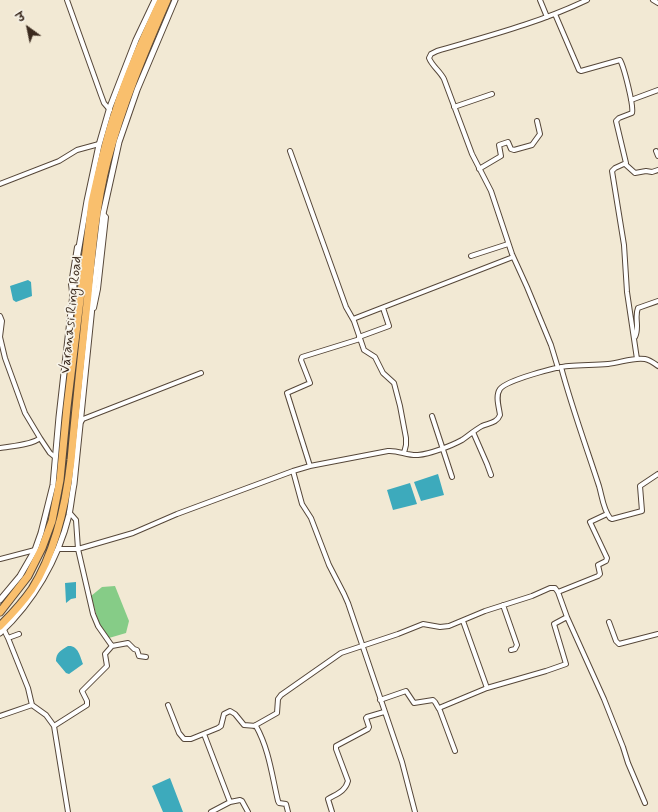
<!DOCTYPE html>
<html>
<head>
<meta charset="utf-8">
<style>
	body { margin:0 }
	#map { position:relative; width:658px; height:812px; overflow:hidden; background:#f2e9d4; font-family:Mynerve,"Playpen Sans Deva",sans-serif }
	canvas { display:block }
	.north { position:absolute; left:8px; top:8px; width:40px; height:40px; -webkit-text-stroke:3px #f7f3e8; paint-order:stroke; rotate:327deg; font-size:11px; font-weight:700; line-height:16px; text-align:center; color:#3b2a1e }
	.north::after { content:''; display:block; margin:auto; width:14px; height:18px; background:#3b2a1e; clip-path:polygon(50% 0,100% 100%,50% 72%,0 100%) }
</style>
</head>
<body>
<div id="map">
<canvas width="658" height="812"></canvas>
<div class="north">उ</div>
</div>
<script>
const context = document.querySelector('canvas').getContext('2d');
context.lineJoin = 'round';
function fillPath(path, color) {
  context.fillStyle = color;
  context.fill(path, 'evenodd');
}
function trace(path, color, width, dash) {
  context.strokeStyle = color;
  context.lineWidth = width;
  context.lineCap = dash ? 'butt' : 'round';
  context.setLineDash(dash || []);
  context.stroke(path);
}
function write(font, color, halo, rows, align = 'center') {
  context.font = font + ' Mynerve,sans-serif';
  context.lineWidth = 3.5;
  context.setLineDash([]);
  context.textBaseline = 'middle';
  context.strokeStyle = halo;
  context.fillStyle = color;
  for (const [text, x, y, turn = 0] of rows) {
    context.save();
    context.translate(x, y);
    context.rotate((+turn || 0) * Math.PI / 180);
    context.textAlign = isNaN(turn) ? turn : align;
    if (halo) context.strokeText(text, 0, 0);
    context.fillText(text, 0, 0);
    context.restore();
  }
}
fillPath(new Path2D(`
	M115,586L129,621L126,633L109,638L99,624L91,596L102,587Z`), '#86cc87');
fillPath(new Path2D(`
	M28,280L31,282L32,296L16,302L13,300L10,286Z
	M438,474L444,495L421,501L414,482Z
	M410,483L417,504L393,510L387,490Z
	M76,582V598L71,599L66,603L65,583Z
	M68,646C78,645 80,656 83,664L69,674L66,673L56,661C56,653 61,650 68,646Z
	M170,778L183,812H163L152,786Z`), '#3daabc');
const minor = new Path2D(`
	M67,0L101,95L104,103L110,110
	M540,0L547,17
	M653,0L658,3
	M555,14L579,70L581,71L620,60C624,67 634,106 632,113L619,118L616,121L626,163L615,168L612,171L624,245L627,292L637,359
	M631,100L658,90
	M454,107L492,94
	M290,151L346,307L354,321L364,350L375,357L383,373L394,383L400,406L406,438V445L404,453
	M656,151L658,156
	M625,164L635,173L646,171L652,172L658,170
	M479,169L501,156L499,145L508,142L511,149L514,150L532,145L540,134L537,121
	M0,184L59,161L77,150L99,144
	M471,256L508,244
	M72,292L71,284L77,247
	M94,308L98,289L106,217L103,214
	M0,316L2,321L0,337L5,358L25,413L40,438C32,445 11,446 0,448
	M353,319L513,257
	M359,337L389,326L383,308
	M635,337C640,328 634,317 638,308L658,301
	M561,367C572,408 586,446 599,486C602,496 603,509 610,518L612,519L642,511L640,486L658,474
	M558,368L551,345L527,287L512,254L491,191L472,154L444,79C440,71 432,66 429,58L431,54L437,51C488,36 539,23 587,0
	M432,416L452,477
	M81,422L83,419L201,373
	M473,432L487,464L491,475
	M40,438L50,453L55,457
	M310,466L287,393L310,383L301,360L302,357L360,339
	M293,471L302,504L311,518L329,565L344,594L348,603L402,762L415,812
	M58,549H78L133,533L177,514L293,471L310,466L388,451C398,450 408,456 418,455C430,454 451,446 462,440C469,435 475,430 482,426C489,423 497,423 500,415C499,407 495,396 500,389C507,380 556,367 569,366C582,365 595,365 608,364C620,363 633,357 645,359C650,360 654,363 658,366
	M0,559L35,550
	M503,605L517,645L515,649L511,650
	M567,617L604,699L623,747L628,763L645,803
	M463,621L487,688
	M609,622L616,641L619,644L658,634
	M4,630L8,638L19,634
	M8,638L28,688L32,705L46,715L54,726
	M112,646L128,643L134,649L137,650L139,656L146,657
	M380,700L406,691L414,703L433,700L435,702L439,709
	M168,705L179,733L184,739H191L218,728L221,726L224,714L230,711L235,714L244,725L256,726C269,749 272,776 278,801L279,803L286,804L288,812
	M0,716L32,705
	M254,726L277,713L278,699L281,695L341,653L398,634L423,624L440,627L449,626L485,611L532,596L550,588H555L558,592L598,576L600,574L598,565L606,561L607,558L590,522L607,514
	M204,734L230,802
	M455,751L439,708L487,688L546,671L566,664L554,624L567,617L558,592
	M68,812L54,726L87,705V701L82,691L107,666L105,654L112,646L98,626L93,614L78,549L76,520L69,512
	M211,812L230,802L240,800L242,801L248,812
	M332,812L328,799C336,794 345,792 348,781L336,749V746L368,729L369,727L366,718L367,717L384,712`);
const tertiary = new Path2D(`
	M0,600L20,576L35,550L41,533L53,485L59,417L77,259L87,201L99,145L110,107L136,40L155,0
	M0,633C33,602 58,560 69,515C71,505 72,494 74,484L93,297L103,214L119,142L137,90L175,0`);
const trunk = new Path2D(`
	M0,612L28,576L42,548L52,521L60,480L67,407L92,202C99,172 105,142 115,113C127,74 144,37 161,0
	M0,626C11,615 23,602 32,589C56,551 66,504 71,460C76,405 82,349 88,294C92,250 96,205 107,162C122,105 144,53 167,0`);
trace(minor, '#564739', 6);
trace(tertiary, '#564739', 7);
trace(trunk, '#564739', 9);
trace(minor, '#fff', 4);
trace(tertiary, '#fff', 5);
trace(trunk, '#f9bf6d', 7);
write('14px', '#3b2a1e', '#f7f3e8', [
	["Varanasi Ring Road",72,315,-84]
]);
</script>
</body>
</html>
